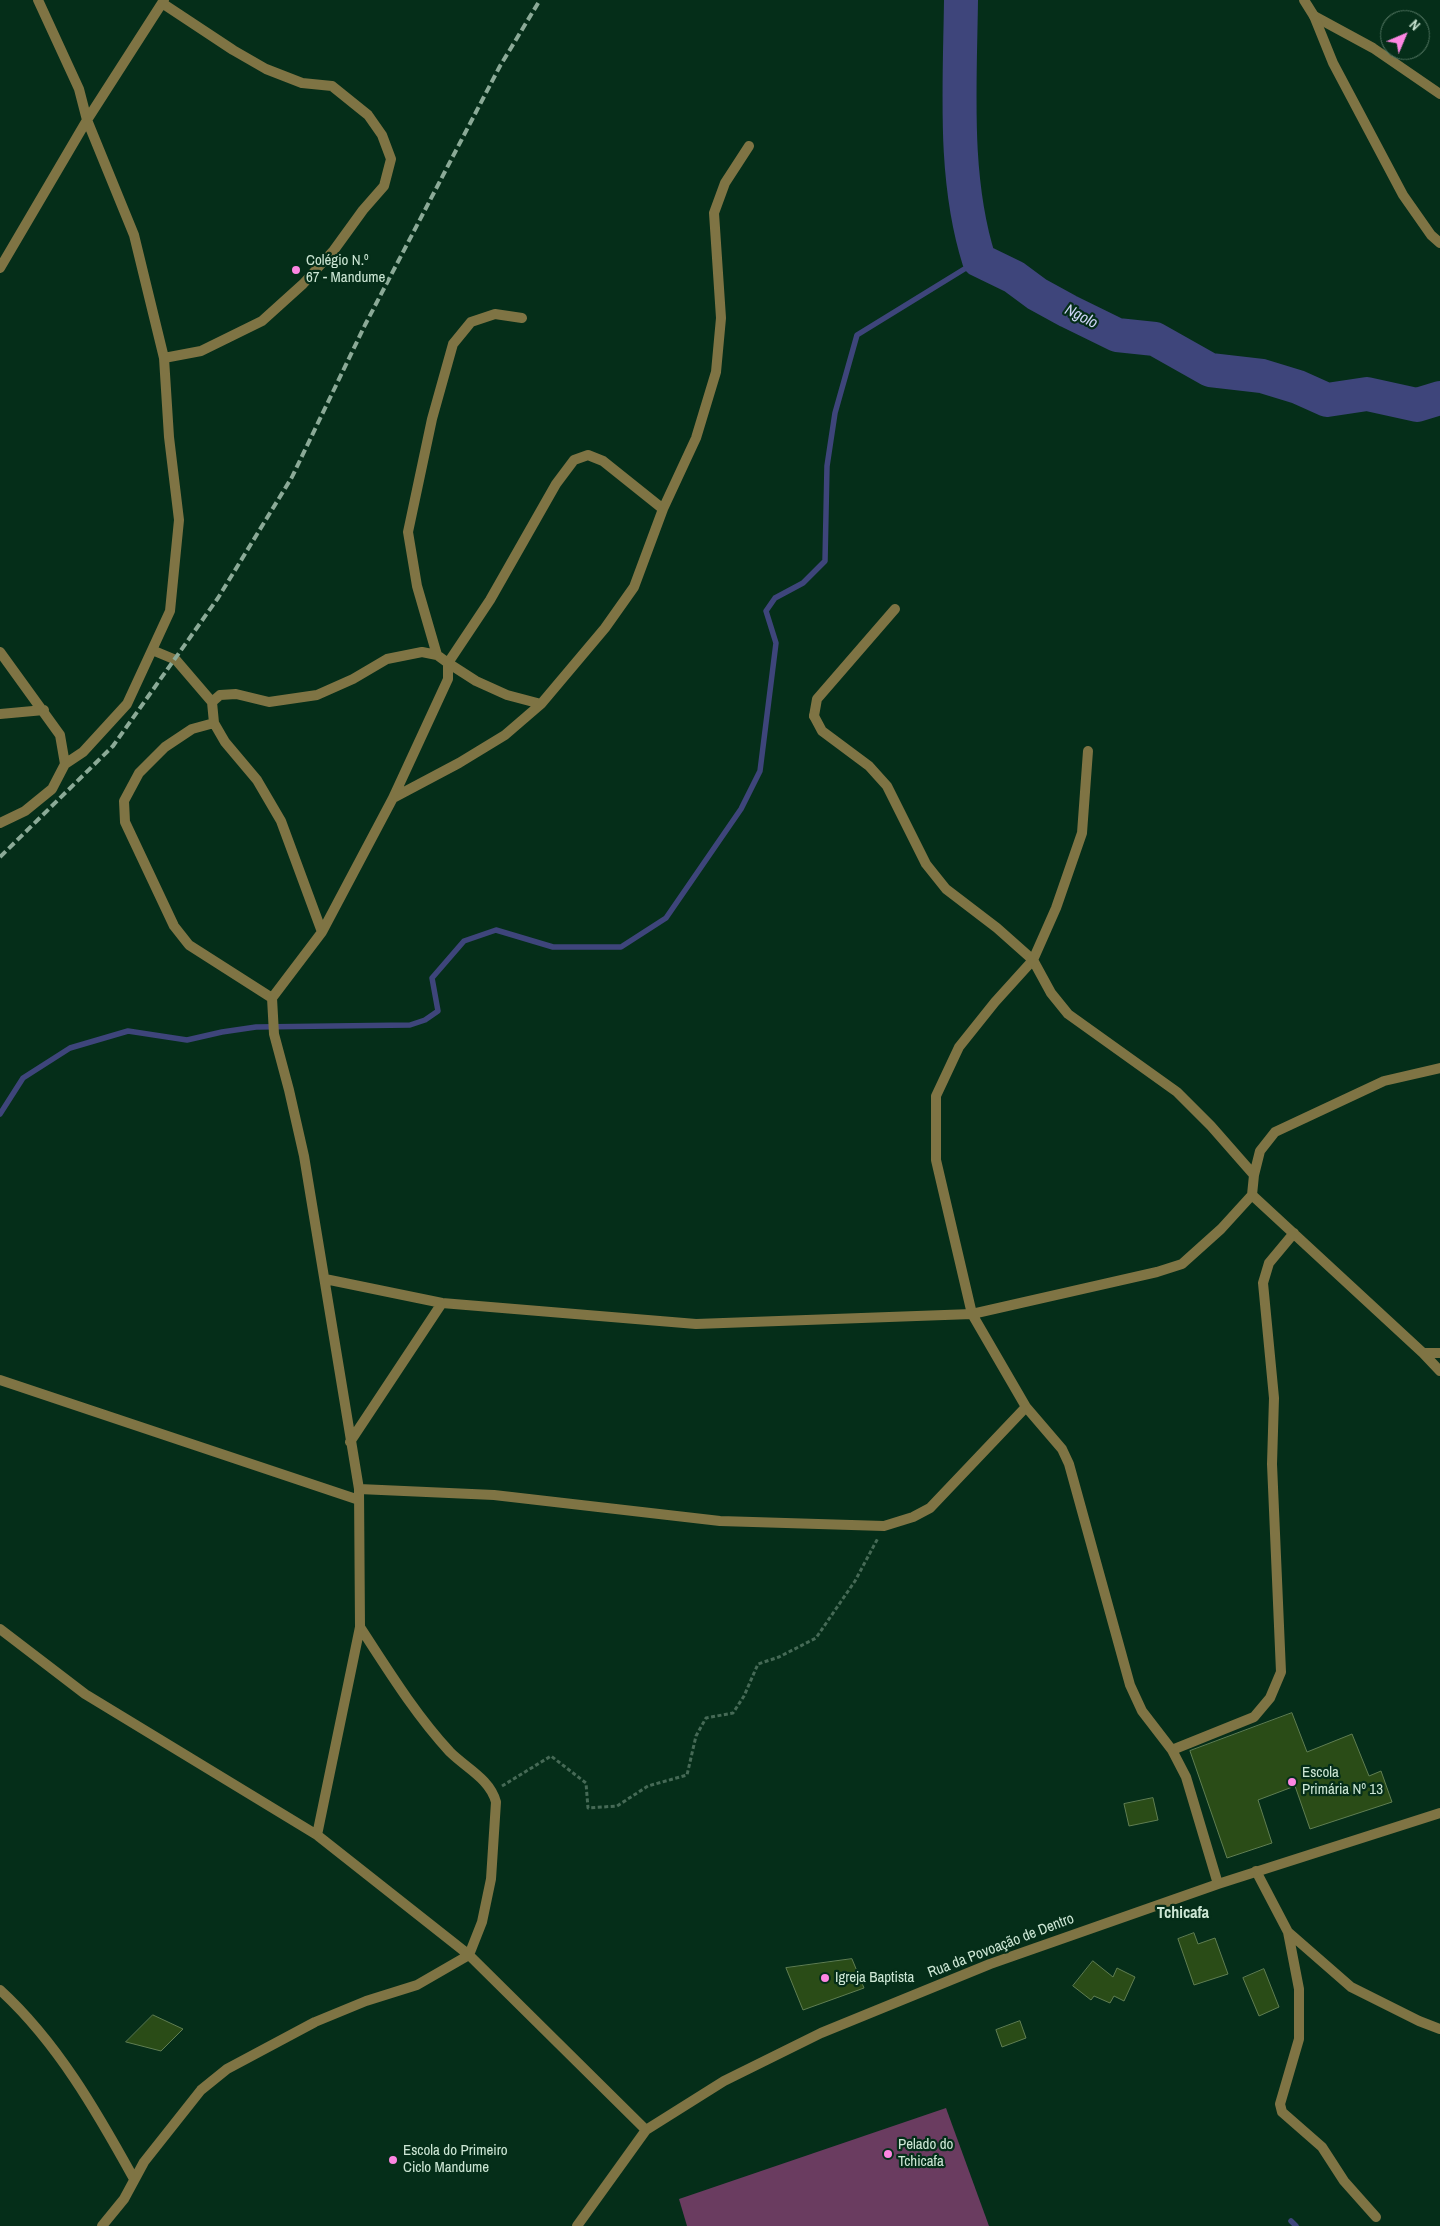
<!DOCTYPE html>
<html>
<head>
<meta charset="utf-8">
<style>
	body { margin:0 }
	#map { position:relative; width:1440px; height:2226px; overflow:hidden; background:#052e19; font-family:"Archivo Narrow",sans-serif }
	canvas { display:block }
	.north { position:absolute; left:1380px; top:10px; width:50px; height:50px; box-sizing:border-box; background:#052e19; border:1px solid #557864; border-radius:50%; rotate:45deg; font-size:14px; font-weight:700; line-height:20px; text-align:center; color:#cde7d5 }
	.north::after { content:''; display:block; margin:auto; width:18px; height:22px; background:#fd86e2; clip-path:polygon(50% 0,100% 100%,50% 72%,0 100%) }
</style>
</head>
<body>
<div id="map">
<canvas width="1440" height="2226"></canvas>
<div class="north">N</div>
</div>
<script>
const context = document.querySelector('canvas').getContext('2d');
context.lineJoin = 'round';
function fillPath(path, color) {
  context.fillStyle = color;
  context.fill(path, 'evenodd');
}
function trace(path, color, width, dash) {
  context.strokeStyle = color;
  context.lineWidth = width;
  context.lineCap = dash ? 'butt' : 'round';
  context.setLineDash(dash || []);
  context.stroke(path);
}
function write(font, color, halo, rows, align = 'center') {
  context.font = font + ' "Archivo Narrow",sans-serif';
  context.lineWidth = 4.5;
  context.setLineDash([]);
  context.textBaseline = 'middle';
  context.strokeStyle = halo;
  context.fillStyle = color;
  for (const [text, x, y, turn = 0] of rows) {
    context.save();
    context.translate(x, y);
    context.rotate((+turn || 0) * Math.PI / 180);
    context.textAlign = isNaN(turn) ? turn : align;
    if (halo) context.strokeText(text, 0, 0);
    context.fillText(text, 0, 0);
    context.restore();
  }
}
fillPath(new Path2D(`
	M946,2108L989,2226H687L679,2199Z`), '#6a3c60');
trace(new Path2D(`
	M0,1114L23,1078L70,1048L128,1031L187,1040L222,1032L256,1027L410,1025L425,1020L438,1011L432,978L464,941L496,930L553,947H621L666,918L741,809L760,771L776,643L766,611L775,598L803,583L825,561L827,466L835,413L857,335L979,260
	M1291,2221L1296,2226`), '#3e457b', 5.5);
trace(new Path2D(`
	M961,0C960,85 953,178 979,260L1014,277L1037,294L1068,311L1117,335L1155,339L1210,370L1262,376L1298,387L1327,400L1367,394L1417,405L1440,398`), '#3e457b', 34);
const building = new Path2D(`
	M1292,1713L1307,1752L1352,1734L1369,1776L1381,1771L1392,1802L1310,1829L1295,1786L1258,1800L1272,1843L1227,1858L1190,1751Z
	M1153,1798L1158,1820L1129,1826L1124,1804Z
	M1194,1933L1198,1944L1215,1938L1228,1974L1194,1985L1178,1939Z
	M852,1959L864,1988L803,2010L786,1968Z
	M1093,1961L1113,1977L1117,1968L1135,1977L1124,2001L1114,1996L1110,2003L1094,1996L1091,2000L1073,1986Z
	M1264,1969L1279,2007L1259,2016L1243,1978Z
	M153,2015L183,2029L161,2051L126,2042Z
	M1020,2021L1026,2038L1002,2047L996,2030Z`);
fillPath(building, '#2a4c17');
trace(building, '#607e52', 1);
trace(new Path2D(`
	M502,1786L551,1756L586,1783L588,1808L617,1806L648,1786L687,1775L696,1736L706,1718L733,1713L744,1696L758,1664L779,1657L816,1638L855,1581L878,1538`), '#466a56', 3, [4, 2.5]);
trace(new Path2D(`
	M1314,16L1373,48L1440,94
	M814,716L817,699L895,609
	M1256,1871L1288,1932L1351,1987L1419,2021L1440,2029
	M1288,1932L1299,1989V2039L1280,2104L1282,2112L1322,2147L1344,2181L1376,2217`), '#7f7444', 10);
trace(new Path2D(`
	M38,0L79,89L87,120L134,235L164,358L169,437L179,520L170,611L152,650L176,660L212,702
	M1304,0L1314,16L1333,63L1403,195L1431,235L1440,243
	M162,3L233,50L266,69L302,83L332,86L368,115L382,135L391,159L384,186L363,210L334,250L303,284L262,321L201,351L164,358
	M0,268L87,120L164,0
	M0,652L60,735L65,764
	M437,655L417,586L408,532L432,419L453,344L471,322L495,314L522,318
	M541,704L507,695L476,681L448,663L490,600L556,484L574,460L588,455L603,461L663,509
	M0,714L44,710
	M814,716L822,731L869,766L887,786L926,864L946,889L997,928L1033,960L1051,993L1068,1014L1177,1092L1211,1126L1254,1175
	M214,723L192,729L165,747L139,773L124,801L125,822L174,926L189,945L272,998
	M393,798L459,763L505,735L541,704L605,628L634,587L663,509L696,438L716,372L721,318L714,213L725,183L749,146
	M0,823L25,811L52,789L65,764L83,752L127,704L152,650
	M1252,1195L1423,1353L1440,1371
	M325,1279L442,1303L696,1324L972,1314L1157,1272L1182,1264L1221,1229L1252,1195L1254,1175L1260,1151L1275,1132L1384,1081L1440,1068
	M1423,1353H1440
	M0,1380L359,1500
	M1026,1407L1062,1449L1069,1464L1130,1685L1142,1711L1172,1750L1186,1777L1218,1884
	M350,1442L442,1303
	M359,1489L494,1495L720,1521L884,1526L913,1517L930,1508L1026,1407L972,1314L936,1160V1096L959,1047L995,1002L1033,960L1056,908L1082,833L1088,751
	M0,1629L85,1694L317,1835L469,1955L646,2130
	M1172,1750L1254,1717L1270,1698L1281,1672L1272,1464L1274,1398L1263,1283L1269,1263L1294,1233
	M317,1835L360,1627L359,1489L304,1156L289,1090L274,1034L272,998L322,932L393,798L448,679V663L437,655L422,652L387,659L353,679L317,695L269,702L236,694L220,695L212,702L214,723L225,742L257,780L281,821L322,932
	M0,1990C57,2042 97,2112 134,2179
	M102,2226L124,2199L144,2162L201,2090L227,2069L315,2022L366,2001L417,1985L469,1955L482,1922L491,1879L496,1802C490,1779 466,1768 450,1752C415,1714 388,1670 360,1627
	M577,2226L646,2130L724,2081L821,2033L990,1964L1218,1884L1440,1813`), '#7f7444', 10);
trace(new Path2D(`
	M0,857L113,746L218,598L292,477L365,325L500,66L540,0`), '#8baa97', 4, [8, 4]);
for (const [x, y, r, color] of [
	[296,270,5,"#fd86e2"],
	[1292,1782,5,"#fd86e2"],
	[825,1978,5,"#fd86e2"],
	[888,2154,5,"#fd86e2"],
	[393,2160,5,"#fd86e2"]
]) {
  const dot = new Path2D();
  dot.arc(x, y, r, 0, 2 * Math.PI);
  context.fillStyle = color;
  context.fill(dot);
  trace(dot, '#052e19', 2);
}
write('15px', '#cde7d5', '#052e19', [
	["Colégio N.º",306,261],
	["67 - Mandume",306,278],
	["Escola",1302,1773],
	["Primária Nº 13",1302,1790],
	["Igreja Baptista",835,1978],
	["Pelado do",898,2145],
	["Tchicafa",898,2162],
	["Escola do Primeiro",403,2151],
	["Ciclo Mandume",403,2168]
], 'left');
write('15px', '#cde7d5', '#052e19', [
	["Rua da Povoação de Dentro",1001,1946,-21]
]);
write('italic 16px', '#cdd4f6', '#052e19', [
	["Ngolo",1081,317,27]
]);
write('bold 16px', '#cde7d5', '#052e19', [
	["Tchicafa",1183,1914]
]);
</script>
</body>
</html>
